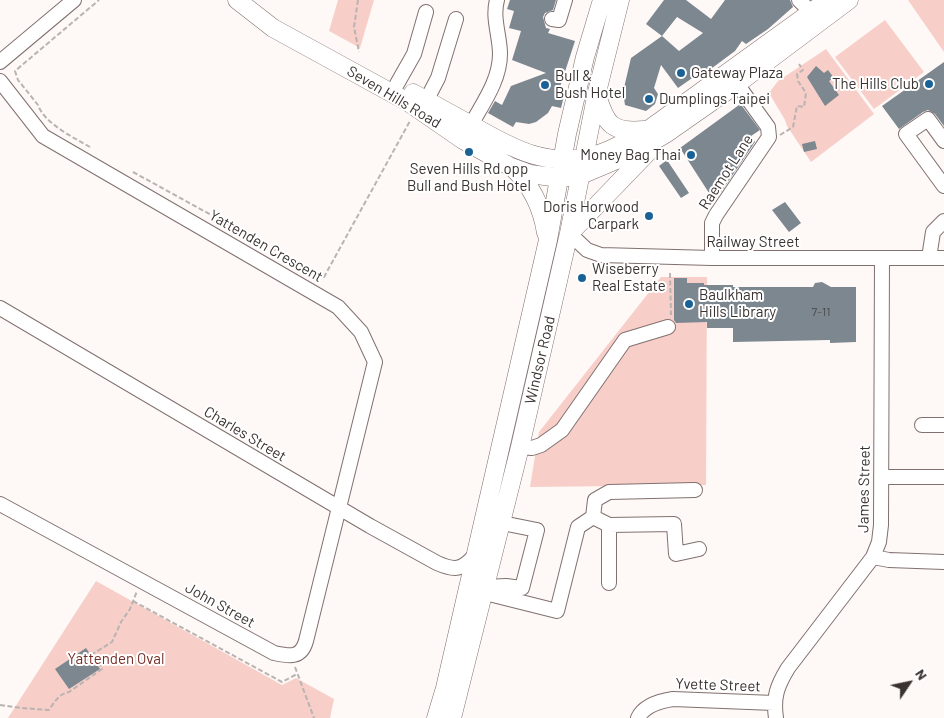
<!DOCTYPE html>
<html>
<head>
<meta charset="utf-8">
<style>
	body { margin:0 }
	#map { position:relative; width:944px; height:718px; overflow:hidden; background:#fef8f6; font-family:Barlow,sans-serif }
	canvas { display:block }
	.north { position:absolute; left:884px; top:658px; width:50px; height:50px; -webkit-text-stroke:4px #fff; paint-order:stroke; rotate:56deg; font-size:14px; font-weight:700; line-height:20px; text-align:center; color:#393231 }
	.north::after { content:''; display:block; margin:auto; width:18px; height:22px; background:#393231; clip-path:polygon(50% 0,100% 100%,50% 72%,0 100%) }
</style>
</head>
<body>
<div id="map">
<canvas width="944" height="718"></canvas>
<div class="north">N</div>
</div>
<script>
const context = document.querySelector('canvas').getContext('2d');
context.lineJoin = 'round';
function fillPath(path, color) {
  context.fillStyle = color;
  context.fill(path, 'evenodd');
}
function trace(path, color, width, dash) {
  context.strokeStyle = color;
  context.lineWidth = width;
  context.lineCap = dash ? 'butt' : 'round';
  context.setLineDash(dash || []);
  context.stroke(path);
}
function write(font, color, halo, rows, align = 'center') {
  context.font = font + ' Barlow,sans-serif';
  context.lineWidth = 4;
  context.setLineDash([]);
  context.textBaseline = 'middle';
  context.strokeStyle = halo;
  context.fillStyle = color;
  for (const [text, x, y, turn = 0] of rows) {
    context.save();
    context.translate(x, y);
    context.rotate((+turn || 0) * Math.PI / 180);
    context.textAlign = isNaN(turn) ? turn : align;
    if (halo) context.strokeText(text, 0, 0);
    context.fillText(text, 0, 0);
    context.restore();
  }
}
fillPath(new Path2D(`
	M338,0H374L360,48L329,31Z
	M908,0H944V52Z
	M885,20L924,72L874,109L835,57Z
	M826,49L874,114L811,162L787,126L785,120L769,93L778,81Z
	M661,277H707L706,485L530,487L539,432Z
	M96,581L282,685L296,678L334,699L330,718H8Z`), '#f7cfc8');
fillPath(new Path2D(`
	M510,0H556L553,10L545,13L543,17L546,28L550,29L548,33L575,41L559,90L565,92L561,108L552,106L548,113L536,122L529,124L516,122L513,127L488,113L495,101L502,105L511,86L546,73L512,60L521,31L509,28L514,11L507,9Z
	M664,0H686L711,19L725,0H790L793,7L768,29L746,44L742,41L735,51L700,77L698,74L678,88L661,65L654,88L658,94L655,104L646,111L625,105L623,92L631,58L662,36L646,24ZM677,17L703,33L679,51L662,36Z
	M944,62V126L935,114L928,110L923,112L899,129L882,106Z
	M816,66L824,73L828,70L834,78L829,81L839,95L825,106L807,77Z
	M739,105L742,106L760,130L751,136L755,142L721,192L717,187L709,193L680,148Z
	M815,141L817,149L804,152L802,144Z
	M667,160L689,193L681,198L659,166Z
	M785,202L801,223L789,232L772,210Z
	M674,278H687V283H704V285H733V287H813L815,283L822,282L831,287H856V342L830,343V340L733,342V328H707V322L676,323L674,320Z
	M86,648L100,669L69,689L55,669Z`), '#7c8790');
const minor = new Path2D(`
	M799,0L811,12
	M552,19L559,20L565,0
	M0,62L74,0
	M0,81L43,136L338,307L361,332L375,362L306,641C301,659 289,656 274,653L0,504
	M397,84L414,54L426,12
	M426,101L438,78L456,19
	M471,125C483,103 500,80 500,54C500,36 492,18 497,0
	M944,141L928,119L906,134L944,186
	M569,233L587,250L601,255L712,258H944
	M712,258V223L716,215L769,137L768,127L737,84
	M929,258L933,232L944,221
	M0,308L370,526L437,563C455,571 462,570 475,555
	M922,425H944
	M520,447L532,448L541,445L562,430L625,340L668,327
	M881,477H944
	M593,517L609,525L674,524L676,554L699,549
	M873,557L889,560L944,562
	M609,583V525
	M486,587L506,586L522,588L537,530L502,523
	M485,593L557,611L578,527L593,517L595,500L609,492L695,490
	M638,718C644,705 660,701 673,699L774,703
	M776,718C773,697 777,686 788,668L873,557L879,542L881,525L882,258`);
const major = new Path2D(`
	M237,0L273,28L408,102L463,140L511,167L530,174L559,178L581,175L600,167L633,153L667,133L737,84L849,0
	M413,93C433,104 453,115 473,126C513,149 549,169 596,155C615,149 631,139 648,130L828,0
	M597,95C606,125 612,133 645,130
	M513,168C532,186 542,207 546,233
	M570,233L651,149
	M436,718L445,688L548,240L567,134L585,57L602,0
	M452,718L520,447L569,233L597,92L620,0`);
trace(minor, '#80716f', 16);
trace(major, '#80716f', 19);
trace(new Path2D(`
	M358,0L354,27L359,52
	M780,135L793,127L797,106L804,107L806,93L798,81L797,74L803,70L799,64
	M90,147C74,138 44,123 38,105L18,80L15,71L99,0
	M133,172L324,277L410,121
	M670,273L671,315
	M133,601L282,682L297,674
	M91,655L112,642L121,622L130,609L137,591
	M295,667L314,718
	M0,705L22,708L49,710C55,701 59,694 69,692L102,669L94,653`), '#b9b3b1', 2, [5, 2.5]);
trace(minor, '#fff', 14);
trace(major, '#fff', 18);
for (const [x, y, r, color] of [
	[681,73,5,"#1a6296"],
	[929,84,5,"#1a6296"],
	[545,85,5,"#1a6296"],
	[649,99,5,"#1a6296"],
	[469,152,5,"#1a6296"],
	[691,155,5,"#1a6296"],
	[649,216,5,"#1a6296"],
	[582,278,5,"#1a6296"],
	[689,304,5,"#1a6296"]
]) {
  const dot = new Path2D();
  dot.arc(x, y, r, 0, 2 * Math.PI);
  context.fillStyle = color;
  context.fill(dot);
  trace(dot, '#fff', 2);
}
write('12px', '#4a4749', null, [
	["7-11",821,312]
]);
write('15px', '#393231', '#fff', [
	["Gateway Plaza",691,73],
	["Bull &",555,76],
	["Bush Hotel",555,93],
	["The Hills Club",919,84,"right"],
	["Dumplings Taipei",659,99],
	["Money Bag Thai",681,155,"right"],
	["Seven Hills Rd opp",469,169,"center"],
	["Bull and Bush Hotel",469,186,"center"],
	["Doris Horwood",639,207,"right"],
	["Carpark",639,224,"right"],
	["Wiseberry",592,269],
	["Real Estate",592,286],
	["Baulkham",699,295],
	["Hills Library",699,312]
], 'left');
write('15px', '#393231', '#fff', [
	["Seven Hills Road",394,97,31],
	["Raemot Lane",726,172,-57],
	["Railway Street",753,242],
	["Yattenden Crescent",266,246,30],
	["Windsor Road",540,360,-77],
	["Charles Street",245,434,31],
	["James Street",864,489,-89],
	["John Street",220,605,29],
	["Yvette Street",718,685,2]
]);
write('15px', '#752e26', '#fff', [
	["Yattenden Oval",116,659]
]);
</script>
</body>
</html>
